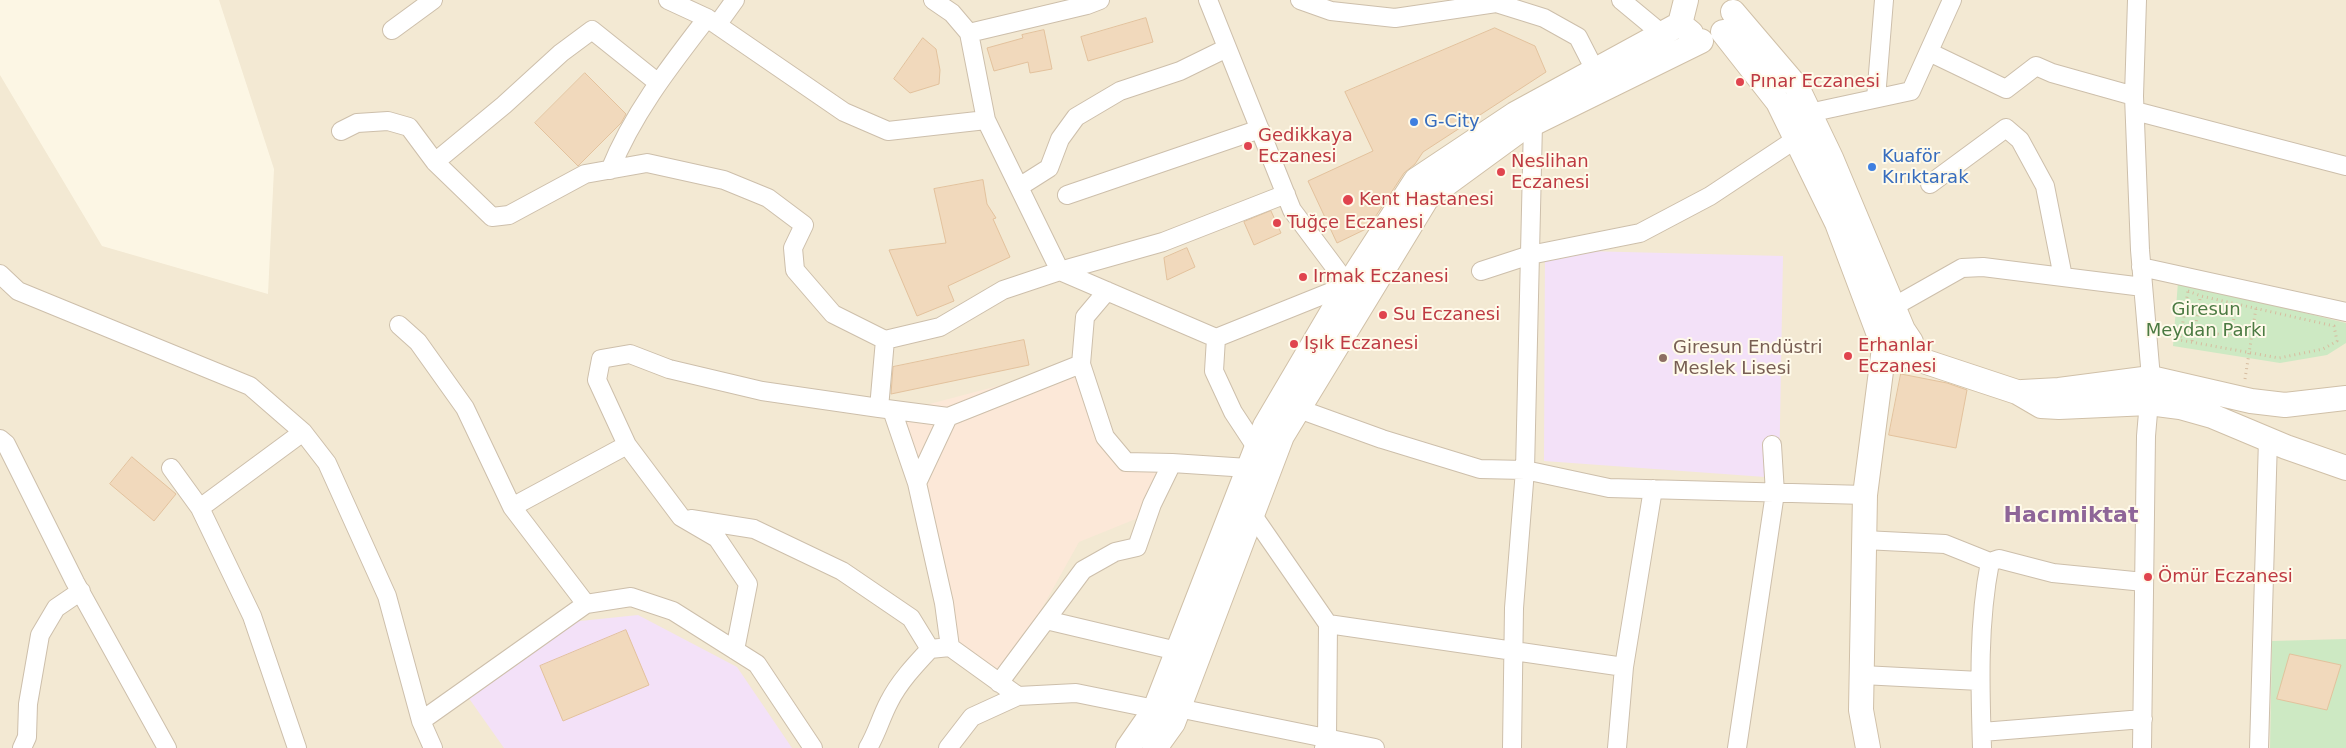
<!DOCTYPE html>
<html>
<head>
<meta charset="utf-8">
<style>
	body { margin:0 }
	canvas { display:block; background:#fcf6e4 }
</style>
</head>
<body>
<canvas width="2346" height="748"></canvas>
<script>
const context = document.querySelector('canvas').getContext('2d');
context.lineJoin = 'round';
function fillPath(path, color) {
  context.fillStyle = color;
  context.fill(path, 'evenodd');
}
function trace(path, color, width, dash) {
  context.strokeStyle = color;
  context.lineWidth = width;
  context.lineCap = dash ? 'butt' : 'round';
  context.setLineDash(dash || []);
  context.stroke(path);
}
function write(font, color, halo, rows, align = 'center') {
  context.font = font + ' "DejaVu Sans",sans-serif';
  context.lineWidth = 4;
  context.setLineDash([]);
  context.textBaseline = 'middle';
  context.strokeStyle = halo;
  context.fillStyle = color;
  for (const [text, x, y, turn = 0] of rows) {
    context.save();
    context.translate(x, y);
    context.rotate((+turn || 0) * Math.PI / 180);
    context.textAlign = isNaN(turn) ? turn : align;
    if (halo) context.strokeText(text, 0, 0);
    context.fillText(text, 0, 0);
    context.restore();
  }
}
fillPath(new Path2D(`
	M219,0H2346V748H0V75L102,246L268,294L274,169Z`), '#f3e9d3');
fillPath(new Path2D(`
	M1081,364L1126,462L1172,463L1148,514L1079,542L1006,673L950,647L903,411Z`), '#fce8d8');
fillPath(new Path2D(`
	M1545,250L1783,256L1779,478L1544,461Z
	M638,615L737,667L792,748H504L468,697L561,623Z`), '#f3e1f8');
fillPath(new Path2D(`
	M2178,282L2346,323V343L2327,355L2280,363L2173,346Z
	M2346,639V748H2270L2272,641Z`), '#cde9c3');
const building = new Path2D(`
	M1146,18L1153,42L1088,61L1081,37Z
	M1495,28L1535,46L1546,72L1423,152L1415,164L1404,173L1368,228L1337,243L1308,181L1373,151L1345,92Z
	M1044,30L1052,69L1030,73L1028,62L994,71L987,48L1023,38L1022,35Z
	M923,38L936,49L940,70L939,84L910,93L894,79Z
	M585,73L626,114L621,123L578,166L535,123Z
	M983,180L987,204L996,218L993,219L1010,257L948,286L954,301L917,316L889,250L946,243L934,189Z
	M1271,211L1281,233L1254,245L1244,222Z
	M1187,248L1195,267L1167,280L1164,258Z
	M1024,340L1029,365L891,394L893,367Z
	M1901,374L1947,383L1967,390L1956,448L1889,435Z
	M132,457L176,494L154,521L110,484Z
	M626,630L649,685L563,721L540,666Z
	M2290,654L2341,665L2327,710L2277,699Z`);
fillPath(building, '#f1d9bc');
trace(building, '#e3c29d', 1);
const street = new Path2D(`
	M668,0L707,18L844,112L888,131L986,120
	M933,0L952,13L969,33L986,120L1060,271L1216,338L1348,285L1292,210L1208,0
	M1300,0L1331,11L1395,18L1496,3L1544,18L1578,37L1600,80
	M1621,0L1662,34
	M2137,0L2134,96L2140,250L2151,378L2146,436L2142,748
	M717,25L735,0
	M392,30L433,0
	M969,33L1087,5L1100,0
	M1929,52L2006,89L2036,66L2052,73L2134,96
	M657,82L592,30L561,53L504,105L435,162L492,217L509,215L585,174L647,163L724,180L768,198L804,225L793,248L795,270L833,314L885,340
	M1876,98L1884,0
	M2135,111L2346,166
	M1809,113L1911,91L1952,0
	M341,131L357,123L388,121L409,127L435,162
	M610,170C633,113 670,66 707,18
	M1930,184L2006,128L2020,140L2045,186L2063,277
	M1019,187L1049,168L1060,139L1076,117L1120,91L1180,71L1227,48
	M1067,195L1260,129
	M2141,267L2346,312
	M1481,271L1530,255L1640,233L1710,196L1796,139
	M0,274L18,291L250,386L303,432L327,463L387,596L421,721L433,748
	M1107,291L1085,317L1081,364L948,417L879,408L885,340L940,327L1003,290L1060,271L1163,242L1286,194
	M1893,307L1962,268L1983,267L2143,287
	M399,325L418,342L465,408L512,507L586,604L631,597L673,611L757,664L813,748
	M1216,338L1214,371L1233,412L1256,447
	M1081,364L1105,437L1126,462L1172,463
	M1299,409L1382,439L1480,469L1525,470L1609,488L1865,495
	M892,410L917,483
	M948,417L917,483L944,603L950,647L1018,696L972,717L948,748
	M0,439L6,444L75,582L167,748
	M171,468L200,508L252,616L297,748
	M512,507L627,445
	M200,508L303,432
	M1252,514L1328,624L1327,739L1324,748
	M691,519L754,529L842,571L911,618L930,649L950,647
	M1864,540L1945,544L1990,562L1999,559L2053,573L2144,582
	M1046,620L1177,651
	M1328,624L1624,667
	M735,650L748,584L717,538L681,517L627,445L597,380L601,359L630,354L669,369L762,391L879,408
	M1862,675L1980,681
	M999,683L1083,570L1115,552L1137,547L1152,504L1172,463L1248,468
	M1018,696L1076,693L1155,709
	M1178,708L1375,748
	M421,721L586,604
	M1982,732L2143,719
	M22,748L27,737L28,704L40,635L56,608L81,591
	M868,748C877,733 881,717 889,702C899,682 915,665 930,649
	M1512,748L1514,608L1525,470L1533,123
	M1617,748L1624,667L1653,489
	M1737,748L1775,493L1772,445
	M1982,748C1980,686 1978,623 1990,562
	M2259,748L2268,439`);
const secondary = new Path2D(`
	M1686,0L1680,24L1691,33
	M1733,12L1797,87L1831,158L1903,330L1911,342
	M1723,32L1778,102L1837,223L1884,348L2017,392L2041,406L2059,407L2149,403L2180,407L2212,416L2286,447L2346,468
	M2022,392L2059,390L2151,378L2251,401L2285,405L2346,398
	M1128,748L1155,709L1265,426L1348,285L1416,180L1515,114L1680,24
	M1155,748L1173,723L1282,436L1427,198L1520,130L1701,41
	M1868,748L1861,710L1865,495L1884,348L1903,330`);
trace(street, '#cdbfab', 20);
trace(secondary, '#d0c0a8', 26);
trace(new Path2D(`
	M2188,291L2201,296L2334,326L2337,341L2323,349L2279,358L2180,340Z
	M2199,310L2200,298
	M2233,325L2234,316L2199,310L2194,331L2232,336L2233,325L2254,330
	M2192,341L2194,331
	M2245,379L2256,308`), '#d6bc9f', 3, [1, 4]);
trace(street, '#fff', 18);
trace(secondary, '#fff', 24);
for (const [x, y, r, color] of [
	[1740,82,5,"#e0444e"],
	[1414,122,5,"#3f7fe0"],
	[1248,146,5,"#e0444e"],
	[1872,167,5,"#3f7fe0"],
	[1501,172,5,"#e0444e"],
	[1348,200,6,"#e0444e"],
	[1277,223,5,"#e0444e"],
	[1303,277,5,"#e0444e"],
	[1383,315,5,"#e0444e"],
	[1294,344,5,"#e0444e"],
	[1848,356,5,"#e0444e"],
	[1663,358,5,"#8d6e63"],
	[2148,577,5,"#e0444e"]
]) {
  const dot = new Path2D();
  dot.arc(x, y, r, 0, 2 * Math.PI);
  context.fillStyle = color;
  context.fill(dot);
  trace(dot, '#fffaea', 2);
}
write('18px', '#be3a42', '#fffaea', [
	["Pınar Eczanesi",1750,82],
	["Gedikkaya",1258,136],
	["Eczanesi",1258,157],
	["Neslihan",1511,162],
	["Eczanesi",1511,183],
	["Kent Hastanesi",1359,200],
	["Tuğçe Eczanesi",1287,223],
	["Irmak Eczanesi",1313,277],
	["Su Eczanesi",1393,315],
	["Işık Eczanesi",1304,344],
	["Erhanlar",1858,346],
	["Eczanesi",1858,367],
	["Ömür Eczanesi",2158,577]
], 'left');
write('18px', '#366cbe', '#fffaea', [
	["G-City",1424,122],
	["Kuaför",1882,157],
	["Kırıktarak",1882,178]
], 'left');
write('18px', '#4b7a42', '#fffaea', [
	["Giresun",2206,310],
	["Meydan Parkı",2206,331]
]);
write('18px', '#785e54', '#fffaea', [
	["Giresun Endüstri",1673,348],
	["Meslek Lisesi",1673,369]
], 'left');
write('bold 22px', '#8e6598', '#fffaea', [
	["Hacımiktat",2071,516]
]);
</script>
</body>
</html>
